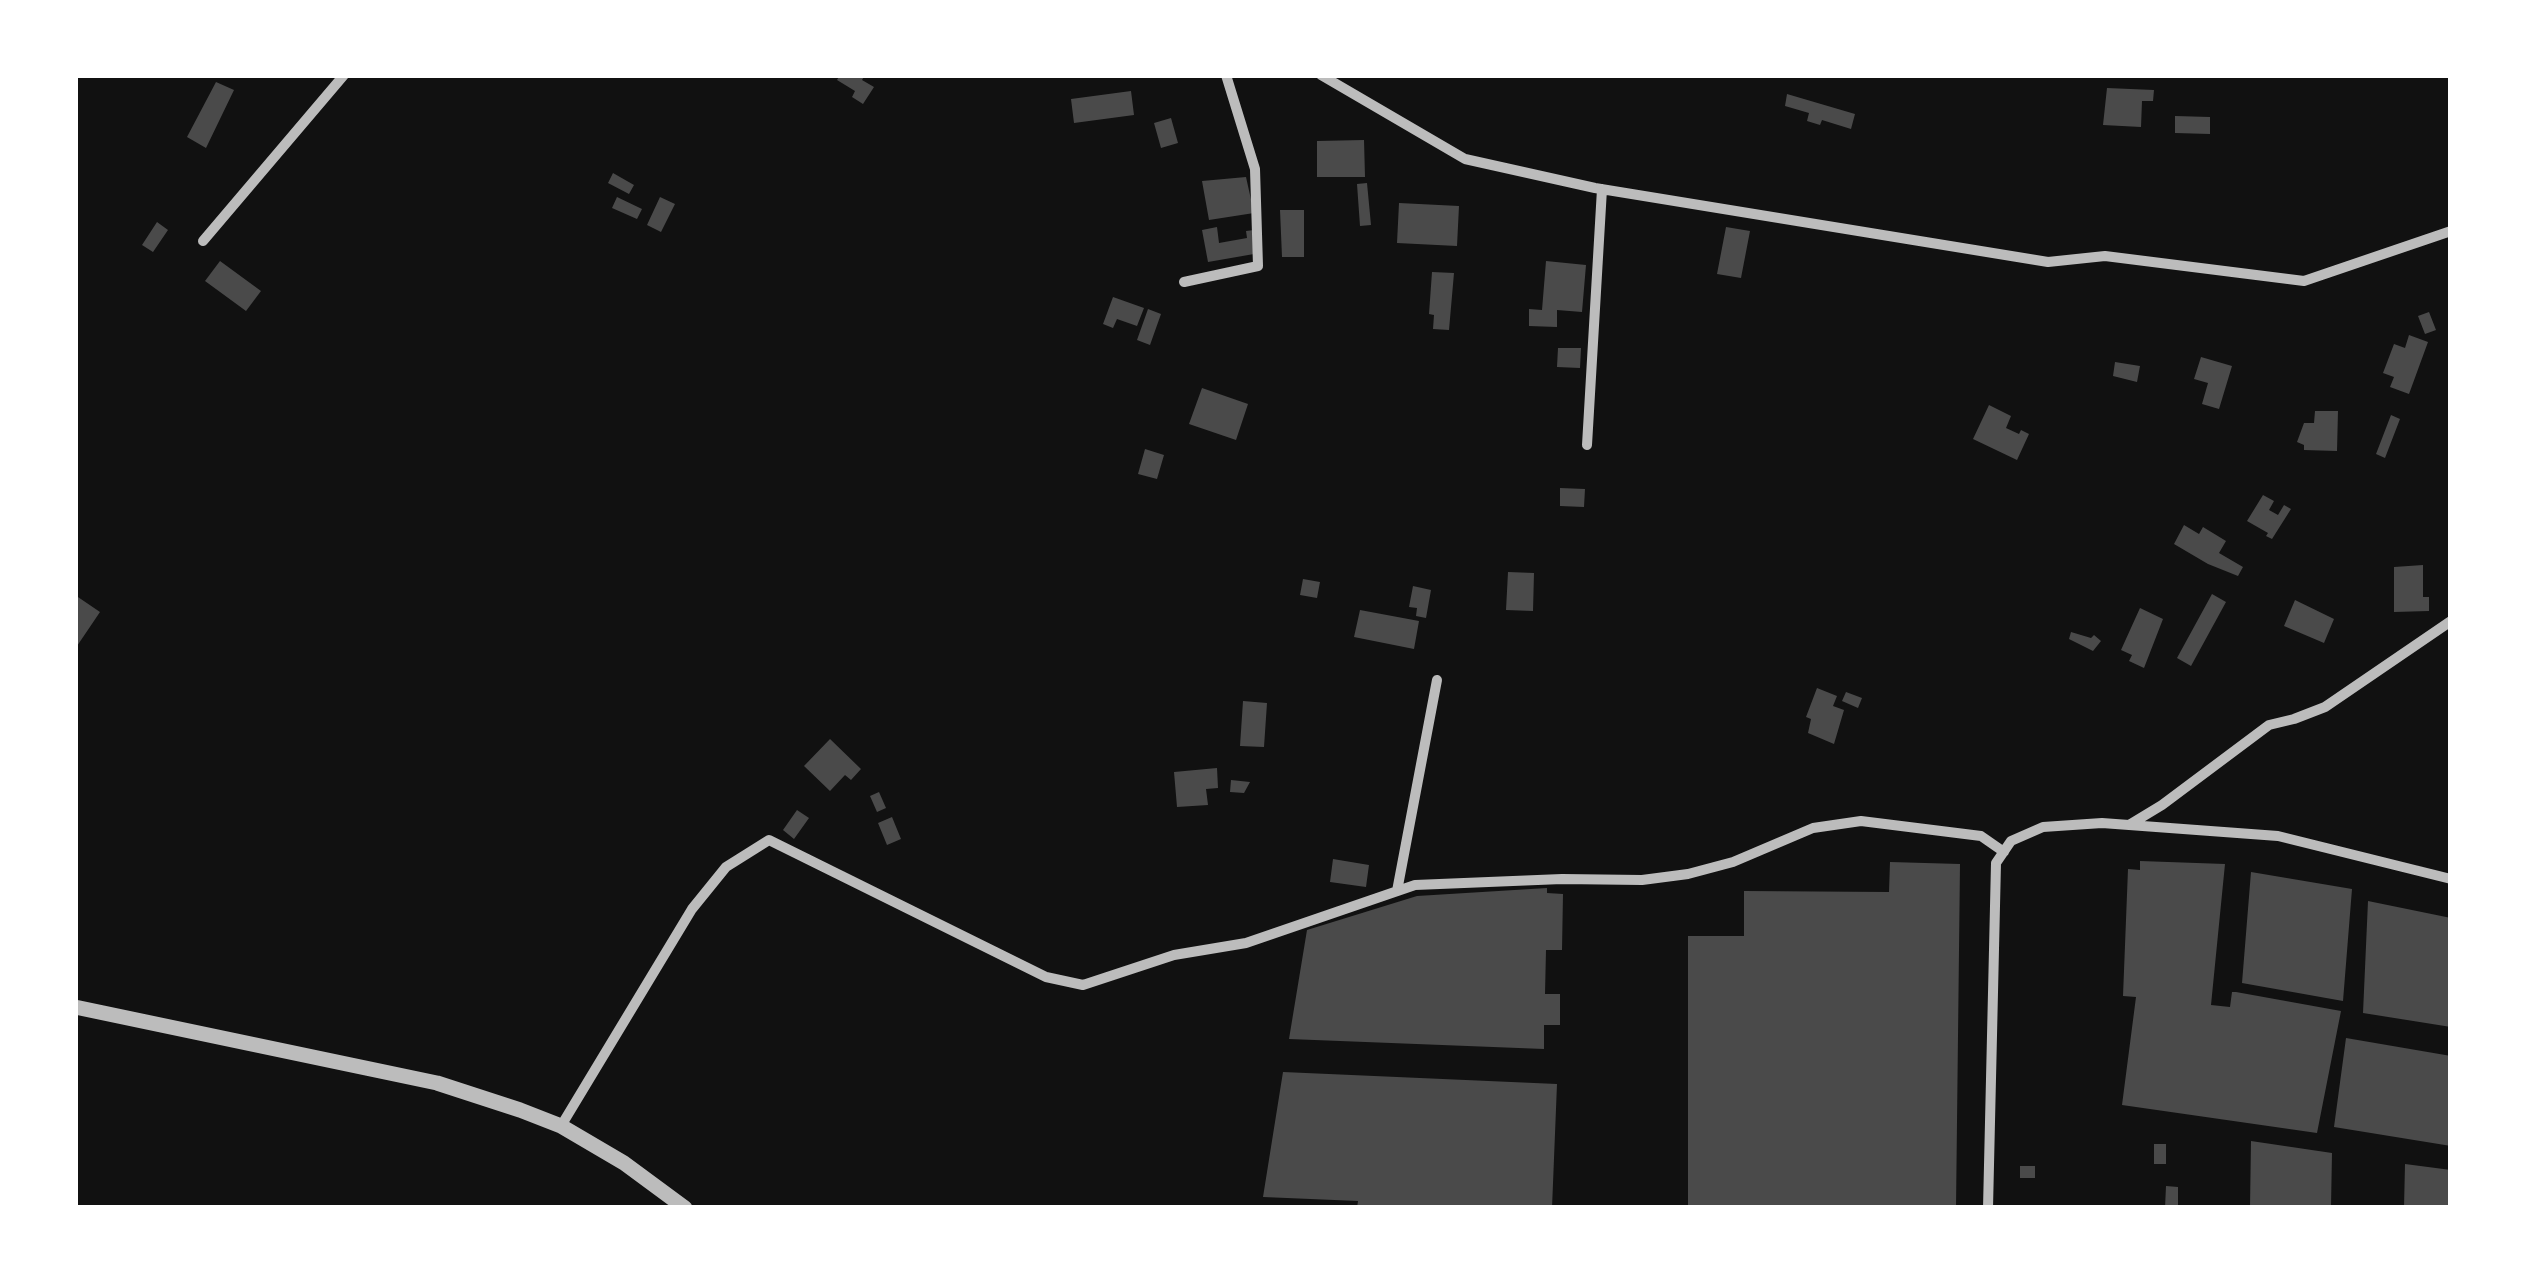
<!DOCTYPE html>
<html>
<head>
<meta charset="utf-8">
<style>
	body { margin:0 }
	#map { position:relative; width:2526px; height:1283px; overflow:hidden; background:#111; font-family:"Nunito Sans",sans-serif }
	canvas { display:block }
	.frame { position:absolute; inset:0; border:78px solid #fff; pointer-events:none }
</style>
</head>
<body>
<div id="map">
<canvas width="2526" height="1283"></canvas>
<div class="frame"></div>
</div>
<script>
const context = document.querySelector('canvas').getContext('2d');
context.lineJoin = 'round';
function fillPath(path, color) {
  context.fillStyle = color;
  context.fill(path, 'evenodd');
}
function trace(path, color, width, dash) {
  context.strokeStyle = color;
  context.lineWidth = width;
  context.lineCap = dash ? 'butt' : 'round';
  context.setLineDash(dash || []);
  context.stroke(path);
}
fillPath(new Path2D(`
	M840,75H865L862,80L874,87L863,104L852,97L855,91L837,80Z
	M216,82L234,90L206,148L187,137Z
	M2107,88L2154,90L2153,101H2142L2141,127L2103,125Z
	M1131,91L1134,115L1074,123L1071,99Z
	M1787,94L1855,114L1851,129L1822,120L1820,125L1807,121L1809,113L1785,106Z
	M2175,116L2210,117V134L2175,133Z
	M1171,118L1178,143L1161,148L1154,123Z
	M1364,140L1365,177H1317V141Z
	M613,173L634,185L629,194L608,183Z
	M1246,177L1254,213L1209,220L1202,181Z
	M1367,183L1371,225L1360,226L1357,184Z
	M617,197L642,209L637,219L612,208Z
	M660,197L675,204L661,232L647,225Z
	M1399,203L1459,206L1457,246L1397,243Z
	M1280,210H1304V257H1282Z
	M157,222L168,230L153,252L142,245Z
	M1217,227L1219,243L1247,238L1246,231L1254,230V254L1208,262L1202,230Z
	M1726,227L1750,231L1741,278L1717,274Z
	M220,261L261,291L246,311L205,281Z
	M1546,261L1586,265L1582,312L1557,310V327L1529,326V309L1542,310Z
	M1432,272L1454,273L1449,330L1433,329L1434,315L1429,314Z
	M1113,297L1144,308L1137,326L1117,319L1113,328L1103,324Z
	M1148,309L1161,314L1150,345L1137,340Z
	M2429,312L2436,330L2425,334L2418,316Z
	M2409,335L2428,342L2409,394L2390,387L2394,377L2383,373L2394,344L2405,348Z
	M1558,348H1581L1580,368L1557,367Z
	M2201,357L2232,366L2219,409L2202,404L2208,383L2194,379Z
	M2115,362L2140,366L2137,382L2113,376Z
	M1202,388L1248,404L1236,440L1189,424Z
	M1989,405L2011,416L2006,428L2019,434L2021,430L2029,434L2017,460L1973,439Z
	M2315,411H2338L2337,451L2304,450V445L2297,442L2304,423H2314Z
	M2391,415L2400,419L2385,458L2376,454Z
	M1145,449L1164,455L1157,479L1138,474Z
	M1560,488L1585,489L1584,507L1560,506Z
	M2263,495L2274,501L2269,510L2278,515L2284,505L2291,509L2272,539L2266,536L2268,533L2247,521Z
	M2184,525L2199,534L2203,527L2226,541L2219,553L2243,567L2238,576L2208,564L2174,544Z
	M2423,565V597H2429V611L2394,612V567Z
	M1508,572L1534,573L1533,611L1506,610Z
	M1303,579L1320,582L1317,598L1300,595Z
	M1413,586L1431,590L1426,618L1416,616L1417,608L1409,607Z
	M2212,594L2226,602L2191,666L2177,658Z
	M75,595L100,612L75,649Z
	M2295,600L2334,619L2324,643L2284,626Z
	M2140,608L2163,619L2144,668L2129,661L2132,655L2121,650Z
	M1360,610L1419,621L1414,649L1354,637Z
	M2071,632L2091,638L2094,635L2101,641L2093,651L2069,639Z
	M1817,688L1837,696L1833,706L1844,710L1834,744L1808,733L1811,719L1806,717Z
	M1846,692L1862,698L1858,708L1842,701Z
	M1243,701L1267,703L1264,747L1240,746Z
	M830,739L861,769L851,780L845,775L830,791L804,766Z
	M1217,768L1218,788L1206,789L1208,805L1177,807L1174,772Z
	M1231,780L1250,782L1244,793L1230,792Z
	M879,792L886,808L877,812L870,796Z
	M797,810L809,818L794,839L783,830Z
	M892,817L901,839L887,845L878,823Z
	M1333,859L1369,865L1366,887L1330,882Z
	M2140,861L2225,864L2211,1005L2230,1007L2232,992H2236L2341,1011L2317,1133L2122,1105L2136,997L2123,996L2128,869L2140,870Z
	M1890,862L1960,864L1956,1208H1688V936H1744V891L1889,892Z
	M2251,872L2352,889L2343,1001L2242,983Z
	M1547,888V893L1563,894L1562,950H1546L1545,994H1560V1025H1544V1049L1289,1039L1307,930L1417,896Z
	M2368,901L2451,918V1027L2363,1013Z
	M2346,1038L2451,1056V1146L2334,1127Z
	M1283,1072L1557,1084L1552,1208H1357L1358,1201L1263,1197Z
	M2251,1141L2332,1153L2331,1207H2250Z
	M2154,1144H2166V1164H2154Z
	M2405,1164L2451,1170V1208H2404Z
	M2020,1166H2035V1178H2020Z
	M2166,1186L2178,1187V1208H2165Z`), '#4a4a4a');
trace(new Path2D(`
	M1321,75L1465,159L1595,188L2048,262L2105,256L2304,281L2451,231
	M203,241L344,75
	M1184,282L1258,266L1255,169L1226,75
	M1587,445L1602,189
	M2129,825L2162,805L2269,725L2294,719L2325,707L2451,621
	M1397,891L1437,680
	M561,1126L692,909L726,867L769,840L1046,977L1083,985L1174,955L1246,943L1415,885L1562,879L1642,880L1688,874L1733,862L1813,828L1861,821L1981,836L2004,852
	M1988,1208L1996,863L2011,841L2043,827L2102,823L2278,836L2451,879`), '#bcbcbc', 10);
trace(new Path2D(`
	M75,1007L437,1083L520,1110L561,1126L624,1163L685,1208`), '#bcbcbc', 15);
</script>
</body>
</html>
